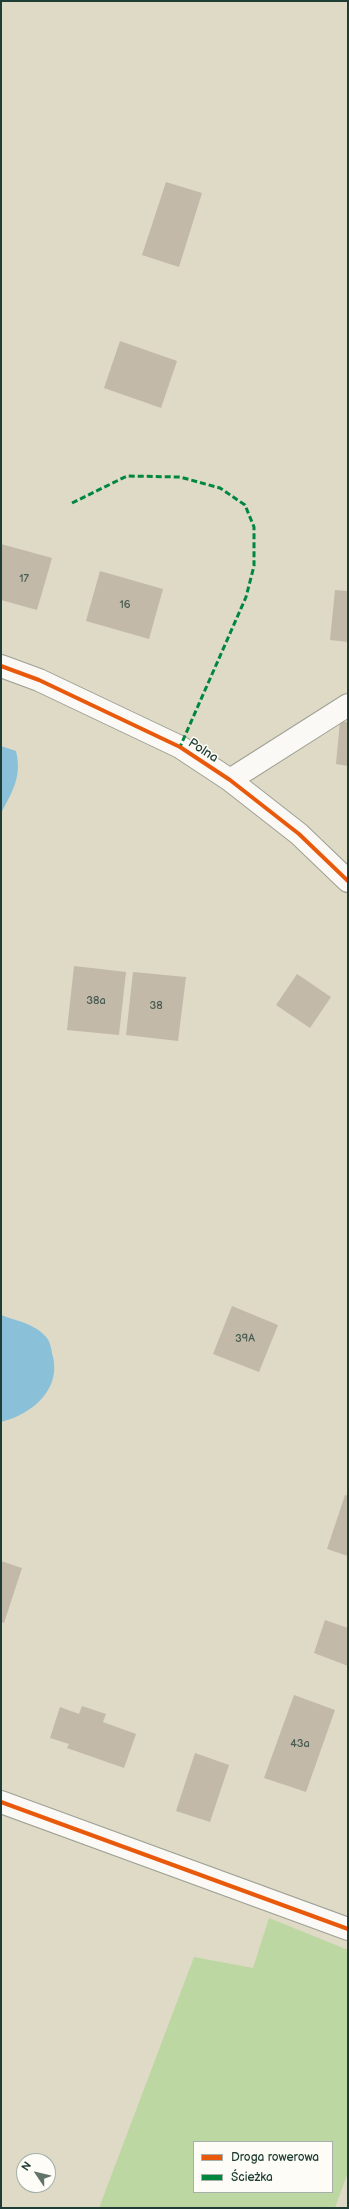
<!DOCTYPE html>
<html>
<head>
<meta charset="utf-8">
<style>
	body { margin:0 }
	#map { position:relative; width:349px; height:2209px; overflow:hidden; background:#dedac6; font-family:"Balsamiq Sans",sans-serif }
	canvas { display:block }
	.frame { position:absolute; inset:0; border:2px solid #1f3d34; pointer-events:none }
	.legend { position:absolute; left:193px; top:2141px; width:140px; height:52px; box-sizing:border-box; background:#fdfcf7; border:1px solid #a4b0a9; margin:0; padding:5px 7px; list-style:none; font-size:12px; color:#1f3d34 }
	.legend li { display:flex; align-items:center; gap:8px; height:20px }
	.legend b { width:20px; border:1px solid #a4b0a9 }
	.north { position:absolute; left:16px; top:2153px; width:40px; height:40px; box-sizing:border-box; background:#fdfcf7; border:1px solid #a4b0a9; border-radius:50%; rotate:305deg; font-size:11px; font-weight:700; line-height:16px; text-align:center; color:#1f3d34 }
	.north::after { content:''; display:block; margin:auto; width:14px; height:18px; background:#627467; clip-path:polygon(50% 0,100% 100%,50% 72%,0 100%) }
</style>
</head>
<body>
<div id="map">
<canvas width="349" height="2209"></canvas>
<div class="frame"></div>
<ul class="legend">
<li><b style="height:5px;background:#e8590c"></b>Droga rowerowa</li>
<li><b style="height:5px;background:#00873e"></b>Ścieżka</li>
</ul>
<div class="north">N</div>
</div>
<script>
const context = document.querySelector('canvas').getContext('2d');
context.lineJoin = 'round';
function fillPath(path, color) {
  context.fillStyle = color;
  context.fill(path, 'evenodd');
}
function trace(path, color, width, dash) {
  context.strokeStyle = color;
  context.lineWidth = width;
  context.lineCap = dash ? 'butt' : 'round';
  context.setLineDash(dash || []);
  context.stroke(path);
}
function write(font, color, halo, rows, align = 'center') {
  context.font = font + ' "Balsamiq Sans",sans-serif';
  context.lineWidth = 3;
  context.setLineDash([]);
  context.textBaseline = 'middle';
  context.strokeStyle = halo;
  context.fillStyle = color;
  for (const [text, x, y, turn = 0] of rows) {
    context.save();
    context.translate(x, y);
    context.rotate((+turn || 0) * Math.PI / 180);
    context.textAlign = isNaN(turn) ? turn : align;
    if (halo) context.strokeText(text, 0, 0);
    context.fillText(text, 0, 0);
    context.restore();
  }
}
fillPath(new Path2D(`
	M269,1918L348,1950V2172L335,2208H99L194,1957L253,1968ZM194,2142H332V2192H194Z`), '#bcd7a2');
fillPath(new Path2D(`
	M1,746L16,751C22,776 13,791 1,813Z
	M1,1315C17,1321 36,1324 47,1338C50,1342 51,1348 52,1353C63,1388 33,1414 1,1422Z`), '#8bc0d9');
fillPath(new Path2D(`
	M166,182L202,193L179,267L142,255Z
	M120,341L177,361L161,408L104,388Z
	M1,544L52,558L37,610L1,600Z
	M100,571L163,589L149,639L86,621Z
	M335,590L348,591V642L330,640Z
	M340,721L348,722V766L336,764Z
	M74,966L126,972L119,1035L67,1030Z
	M133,972L186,977L178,1041L126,1035Z
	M297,974L331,997L310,1028L276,1005Z
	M232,1306L278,1325L259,1372L213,1354Z
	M345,1495L348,1496V1556L327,1549Z
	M1,1561L22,1568L4,1623L1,1622Z
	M325,1620L348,1628V1666L314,1653Z
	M294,1695L335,1710L306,1792L264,1778Z
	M82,1706L106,1714L103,1722L136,1734L124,1768L67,1748L69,1744L50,1738L60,1707L79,1714Z
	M195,1753L229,1765L210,1822L176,1811Z`), '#c2b9a9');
const street = new Path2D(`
	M1,666L39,680L180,747L230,780L299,834L348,881
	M230,780L348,705
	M1,1802L348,1929`);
trace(street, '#9ea093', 24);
trace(street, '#faf9f6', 22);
trace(new Path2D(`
	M72,503L127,476L180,477L220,488L245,505L254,527V566L246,597L180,747`), '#00873e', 3, [6, 3]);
trace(new Path2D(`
	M1,666L39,680L180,747L230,780L299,834L348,881
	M1,1802L348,1929`), '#e8590c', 4);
write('11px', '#485c51', null, [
	["17",24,579],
	["16",125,605],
	["38a",96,1001],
	["38",156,1006],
	["39A",245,1339],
	["43a",300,1744]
]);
write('13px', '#1f3d34', '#fdfcf7', [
	["Polna",203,751,33]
]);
</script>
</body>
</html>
